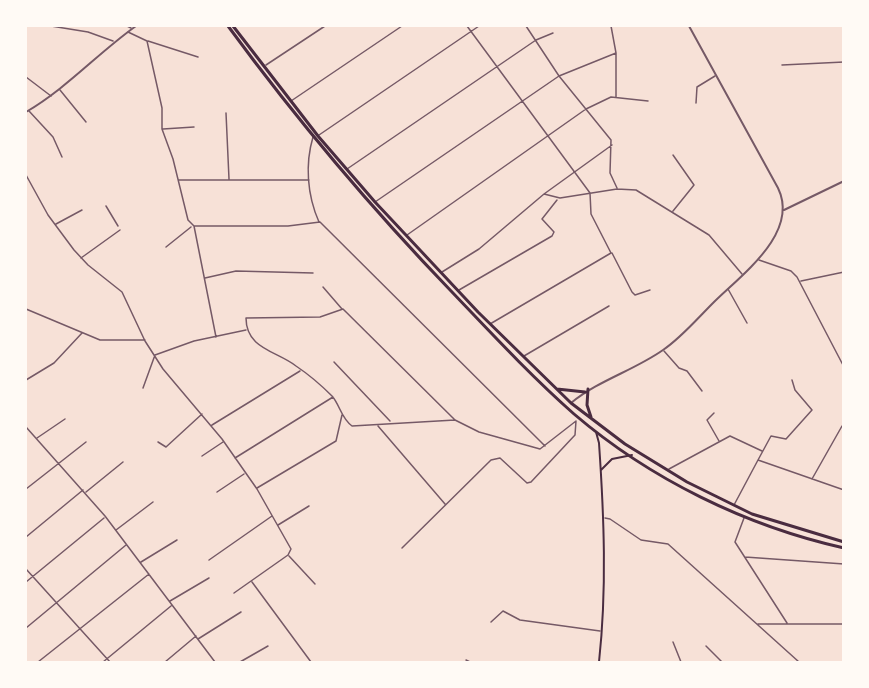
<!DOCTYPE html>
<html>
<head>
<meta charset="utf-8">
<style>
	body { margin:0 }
	#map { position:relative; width:869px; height:688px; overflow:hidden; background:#f7e1d7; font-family:"PT Sans Narrow",sans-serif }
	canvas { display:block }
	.frame { position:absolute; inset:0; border:27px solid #fffaf5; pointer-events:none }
</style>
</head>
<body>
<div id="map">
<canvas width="869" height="688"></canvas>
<div class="frame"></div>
</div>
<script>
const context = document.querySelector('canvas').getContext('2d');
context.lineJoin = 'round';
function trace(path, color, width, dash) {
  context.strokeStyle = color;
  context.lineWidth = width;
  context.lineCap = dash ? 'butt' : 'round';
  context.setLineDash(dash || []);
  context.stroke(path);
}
trace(new Path2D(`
	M51,26L88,32L113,41
	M127,26L131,28
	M467,26L590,193L591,214L611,253L490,324
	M526,26L559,76L611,140L610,173L617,188
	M611,26L616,53V97
	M128,32L147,41L162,108V129L173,159L188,220L194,226L216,337
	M148,41L198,57
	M266,65L325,26
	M782,65L844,62
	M26,77L51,96
	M60,90L86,122
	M291,101L402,26
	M696,103L697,87L715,76
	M29,111L53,137L62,157
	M226,113L229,179
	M163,129L194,127
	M319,135L479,26
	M313,137C305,164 307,195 319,222
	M347,169L536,40L553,33
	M26,175L48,215L74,250L88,265L122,292L145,341L163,369L222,439L257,489L291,549L288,555L234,593
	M179,180H309
	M544,194L560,198L617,189L636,190L709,235L742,274
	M375,202L559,76L616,53
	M106,206L118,226
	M673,211L694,185L673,155
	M56,224L82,210
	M194,226H288L320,222L545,446
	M407,235L586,109L611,97L648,101
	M166,247L191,227
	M612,253L632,292L635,295L650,290
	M81,258L120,230
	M759,260L791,271L797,277L844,367
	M442,272L479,249L544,194L612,145
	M205,278L236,271L313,273
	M801,281L844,272
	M323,287L342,309
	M728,289L747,323
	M459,290L552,236L554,232L542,219L557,200
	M26,309L100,340H145
	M664,351L679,368L687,371L702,391
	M524,356L609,306
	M334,362L390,421
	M26,380L54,363L82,333
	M143,388L155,355L194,341L246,330
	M714,413L707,420L719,441
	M455,420L352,426C341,418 340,405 332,396C322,386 308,374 296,366C277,351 246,349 246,318L320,317L343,309L455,420L479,432L540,449L576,421
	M212,425L300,371
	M378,426L445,504
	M26,427L105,516L215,662
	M37,438L65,419
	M158,442L166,447L202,414
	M202,456L223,442
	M235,458L333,397
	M758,460L771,436L786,439L812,410L795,390L792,380
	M669,469L730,436L762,451
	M812,479L842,426
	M257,488L336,441L342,415
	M26,489L86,442
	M86,492L123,462
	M217,492L244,474
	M734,505L758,460L844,490
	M605,518L610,519L641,540L668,544L799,662
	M744,518L735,542L787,623
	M278,525L309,506
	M116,530L153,502
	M26,537L83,490
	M402,548L491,460L500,458L527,483L531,482L575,435L576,421
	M289,556L315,584
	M745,557L844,564
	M209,560L272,516
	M141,562L177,540
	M26,569L110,662
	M26,582L104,518
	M252,582L311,662
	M170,601L209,578
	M491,622L503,611L520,620L600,631
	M758,624H844
	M26,628L126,545
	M198,639L241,612
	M673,642L681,662
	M706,646L722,662
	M466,660L470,662
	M38,662L149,574
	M103,662L171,606
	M165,662L196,636
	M240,662L268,646`), '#755966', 1.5);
trace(new Path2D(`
	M26,112C67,88 98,53 136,26
	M784,210L844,181
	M571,403C599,380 633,371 663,350C681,338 697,319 713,303C741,275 800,233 778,188L689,26`), '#755966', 2);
trace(new Path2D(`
	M596,432L599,443C604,516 607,589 599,662
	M601,470L612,459L632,455`), '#4a2c40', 2);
trace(new Path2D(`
	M228,26C297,120 371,208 452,292C492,334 531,376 574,414C650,479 746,526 844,548
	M233,26L318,136L375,202L478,312L571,403L625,444L687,482L752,514L844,542
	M557,389L585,392
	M588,389L587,405L591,417`), '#4a2c40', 3);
</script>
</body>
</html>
